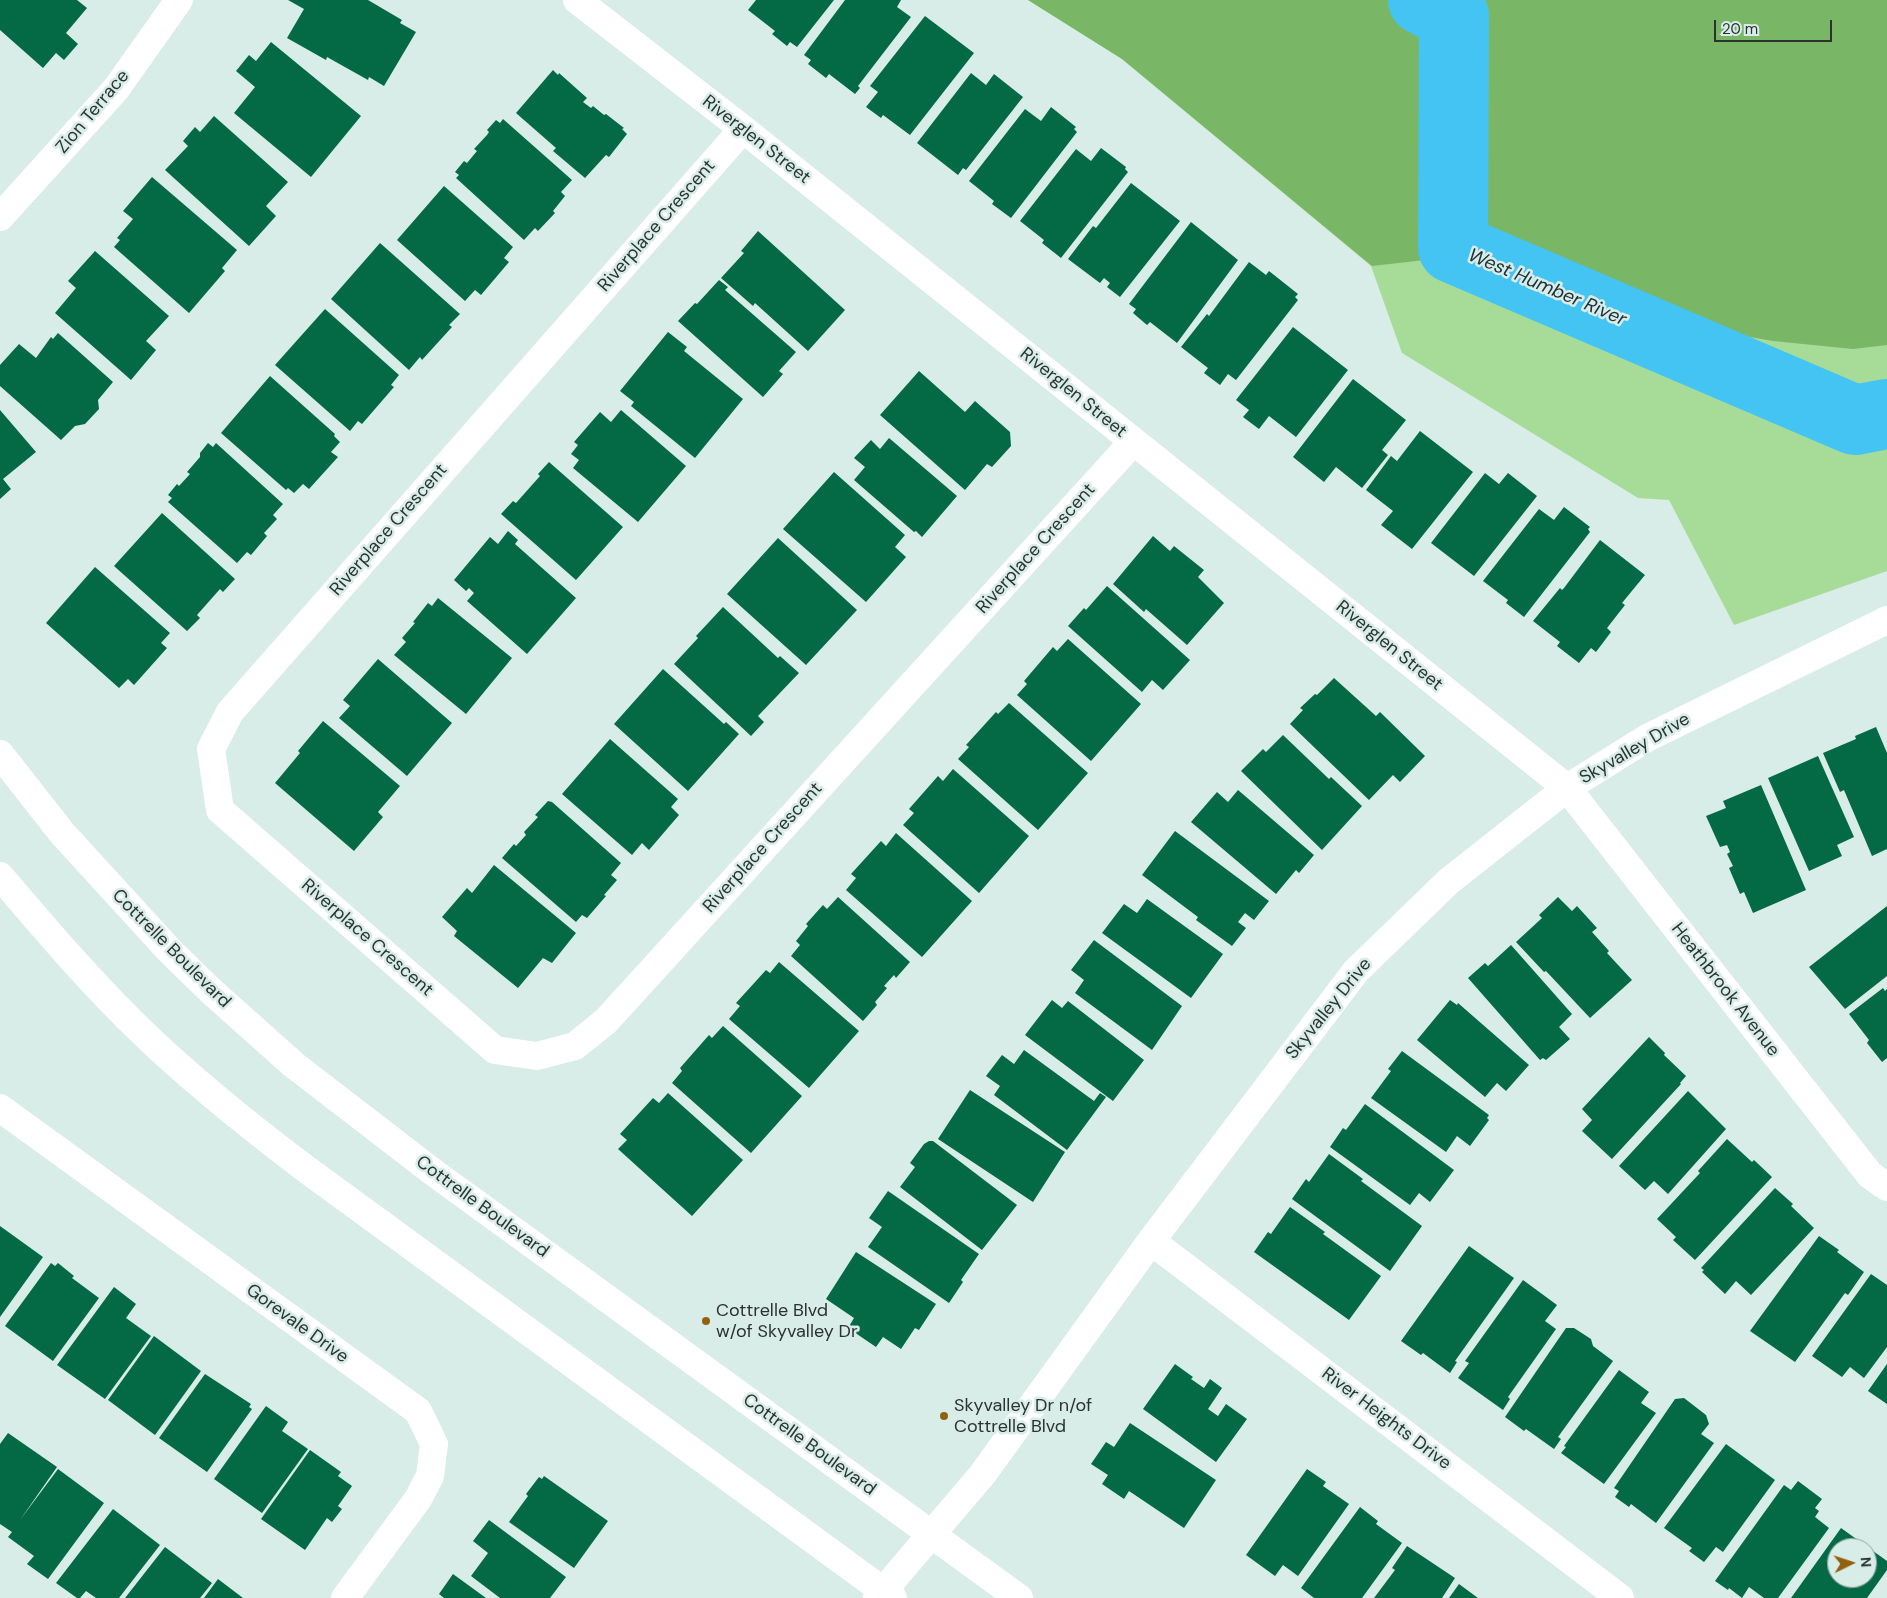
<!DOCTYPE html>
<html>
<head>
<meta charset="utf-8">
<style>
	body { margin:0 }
	#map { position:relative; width:1887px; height:1598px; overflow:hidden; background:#d8ece8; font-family:"DM Sans",sans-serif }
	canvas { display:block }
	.north { position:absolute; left:1827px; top:1538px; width:50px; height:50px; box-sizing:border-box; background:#d8ece8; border:1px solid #93a29f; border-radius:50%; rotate:86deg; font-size:14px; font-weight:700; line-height:20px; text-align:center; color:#2b3331 }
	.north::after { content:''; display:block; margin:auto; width:18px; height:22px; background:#926110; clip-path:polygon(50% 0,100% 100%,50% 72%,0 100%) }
	.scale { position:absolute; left:1714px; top:20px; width:118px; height:22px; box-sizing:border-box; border:2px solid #2b3331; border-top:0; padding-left:6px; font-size:15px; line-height:18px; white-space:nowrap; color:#2b3331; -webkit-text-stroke:4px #d8ece8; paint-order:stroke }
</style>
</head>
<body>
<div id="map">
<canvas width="1887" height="1598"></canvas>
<div class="north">N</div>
<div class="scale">20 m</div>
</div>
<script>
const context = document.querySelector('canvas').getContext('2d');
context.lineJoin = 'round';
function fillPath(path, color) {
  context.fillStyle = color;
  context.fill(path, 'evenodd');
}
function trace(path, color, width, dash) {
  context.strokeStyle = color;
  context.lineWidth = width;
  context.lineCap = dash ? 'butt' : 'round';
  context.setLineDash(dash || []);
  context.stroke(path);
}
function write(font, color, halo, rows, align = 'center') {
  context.font = font + ' "DM Sans",sans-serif';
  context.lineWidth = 5;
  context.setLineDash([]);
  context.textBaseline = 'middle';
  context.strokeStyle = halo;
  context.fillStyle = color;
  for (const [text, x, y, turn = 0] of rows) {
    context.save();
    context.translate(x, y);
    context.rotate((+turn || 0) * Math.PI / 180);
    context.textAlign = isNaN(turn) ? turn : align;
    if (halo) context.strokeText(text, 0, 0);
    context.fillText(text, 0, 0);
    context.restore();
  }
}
fillPath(new Path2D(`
	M1028,0H1887V571L1734,625L1669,500L1638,498L1402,353L1371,266L1122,59Z`), '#a7dc98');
fillPath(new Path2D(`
	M1028,0H1887V345L1853,349L1773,341L1716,331L1576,266L1496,252L1372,266L1122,59Z`), '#79b767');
trace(new Path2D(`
	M1423,0L1454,16L1453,248L1855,420L1887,414`), '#43c4f2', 70);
fillPath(new Path2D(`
	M0,0H77L87,8L66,33L78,44L64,60L56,53L43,68L0,30Z
	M288,0H368L402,20L400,23L416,32L384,86L369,77L368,80L327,57L326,60L287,38L304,9Z
	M756,0H834L797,47L790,42L787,46L772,34L775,31L748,10Z
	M845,0H901L897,7L911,17L858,86L860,88L855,94L829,74L826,78L808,64L811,60L804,55Z
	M925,16L974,53L910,135L883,115L881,118L866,107L878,92L870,86Z
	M271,42L361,116L311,177L234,113L255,87L236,71L249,55L256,61Z
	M553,70L558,75L559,73L587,98L583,102L591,108L593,106L604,115L606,114L624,128L622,129L627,134L609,157L606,155L585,178L553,151L556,148L516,113Z
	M971,73L986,85L994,74L1023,97L966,170L963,168L958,175L917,143Z
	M1051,107L1076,127L1074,129L1077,132L1011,218L992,204L994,201L969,181L1025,109L1041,121Z
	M214,116L288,182L266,206L276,216L249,246L165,170L188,146L183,141L195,127L200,132Z
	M503,119L572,180L561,192L565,196L553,211L555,213L538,231L535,228L524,240L456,178L459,175L455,172L464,161L467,163L477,151L474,149L487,135L489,132L487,130L496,120L500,123Z
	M1101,148L1126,167L1125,169L1128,172L1061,258L1042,243L1044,240L1020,221L1076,149L1091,161Z
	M152,177L237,250L222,268L225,271L189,313L114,247L120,240L117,238L133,219L123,211Z
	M1131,183L1180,221L1120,297L1107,287L1110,283L1104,278L1100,283L1068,259L1093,226L1096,228Z
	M444,186L513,247L504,258L509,262L481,295L475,290L465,301L397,240Z
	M1191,222L1238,260L1177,343L1150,322L1147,325L1133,313L1136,309L1129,304Z
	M758,231L845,310L808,351L755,303L753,306L721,278L744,253L741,251Z
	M380,243L460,314L449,325L452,327L422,360L420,357L409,370L331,299Z
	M95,251L169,316L146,341L156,350L131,380L55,313L76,288L68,281Z
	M1249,262L1266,275L1269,271L1298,294L1295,297L1298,300L1236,380L1228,374L1220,385L1204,373L1208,368L1181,347L1207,314L1209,316Z
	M719,280L728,287L725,290L796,352L779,371L783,374L763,397L678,321L695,303L697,304Z
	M325,309L399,375L391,385L394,387L362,424L358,421L350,431L275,365Z
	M1293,327L1348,370L1296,437L1269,416L1259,429L1243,417L1249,410L1236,400Z
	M668,332L687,347L684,351L743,399L695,458L631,406L634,402L620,391Z
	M58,333L113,382L98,400L99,409L85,424L75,426L61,440L0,386V365L19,344L36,358L51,337L53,339Z
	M919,371L965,412L975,401L1010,432L1011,446L992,467L987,464L965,490L880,415Z
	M270,376L335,434L334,436L340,442L331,452L338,457L309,489L303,484L294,493L288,488L286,490L221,433Z
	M1353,379L1406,420L1382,450L1388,455L1362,488L1336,467L1324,482L1293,457Z
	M0,410L36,452L3,479L11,489L0,499Z
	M621,410L686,466L638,522L573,468L579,460L571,454L578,445L574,442L600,412L611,422Z
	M1420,431L1473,472L1412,549L1381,525L1393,511L1366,490L1391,456L1397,461Z
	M889,438L957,496L922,537L916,531L914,532L854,480L865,467L854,458L871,440L880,449Z
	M208,443L213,447L216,443L283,504L273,515L277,519L264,533L267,536L251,555L247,552L237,563L168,502L172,498L168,495L177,484L179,486L190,474L187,472L200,457V453Z
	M549,462L623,527L576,580L501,514L513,501L516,503L540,476L538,474Z
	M834,472L905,535L895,547L906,557L866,602L783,529Z
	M1485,473L1499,484L1508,473L1537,496L1474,576L1431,543Z
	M1564,507L1590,527L1588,529L1590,532L1524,617L1506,603L1508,600L1483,581L1539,509L1554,520Z
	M162,513L235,579L223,592L220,589L197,615L200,618L187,631L114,566Z
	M508,531L518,540L515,544L576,598L527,654L467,601L474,593L469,588L466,591L454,580L490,537L498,544Z
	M1153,536L1170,551L1174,546L1204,570L1198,577L1224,603L1187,645L1146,609L1144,612L1113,584Z
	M778,538L857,610L806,665L727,594Z
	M1600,540L1645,575L1622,603L1625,605L1607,628L1611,632L1596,652L1591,648L1579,663L1557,646L1560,642L1533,621L1560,588L1562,590L1564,588Z
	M95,567L170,633L161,643L167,648L134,685L128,679L119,688L46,623Z
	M1107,586L1190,660L1163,690L1152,680L1142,692L1068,626L1084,608L1086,610Z
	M438,598L512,658L466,714L394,655L406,642L402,638L415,623L413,622L428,603L432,606Z
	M723,607L778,658L780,656L799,673L758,716L764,722L751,736L674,664L698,638L696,636Z
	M1068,639L1141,704L1091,761L1017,695L1027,684L1024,681L1053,647L1057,651Z
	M378,659L452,723L407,776L339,718L350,706L343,700Z
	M663,669L724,724L726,722L739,734L688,791L614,724Z
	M1334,678L1376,716L1380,712L1425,756L1400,782L1393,775L1369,800L1290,724L1303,710L1300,708L1315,694L1317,695Z
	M1009,703L1088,773L1038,830L958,759L969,747L966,745L996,712L998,714Z
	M323,721L400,786L378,812L383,817L354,851L275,783L300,753L298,751Z
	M1876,727L1887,753V849L1872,856L1844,790L1840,792L1823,753L1856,739L1855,736Z
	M1283,735L1329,779L1331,777L1362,806L1322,850L1241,771L1263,749L1266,752Z
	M610,739L678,799L671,807L679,815L649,850L642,843L632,855L562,794Z
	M1818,756L1854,837L1837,845L1842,856L1809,871L1768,778Z
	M953,769L1029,836L979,893L903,825L914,813L909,809L938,776L943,781Z
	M1761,785L1806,890L1753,913L1744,892L1740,894L1729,868L1733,866L1727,854L1730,852L1727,845L1720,847L1706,816L1726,808L1723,801Z
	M1238,790L1314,855L1299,873L1296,870L1276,894L1191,822L1217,792L1228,802Z
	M548,801L552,802L621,863L611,875L617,880L604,895L606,896L587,918L582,915L576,922L502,858L514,844L516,846L526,835L524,832L538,817L535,815Z
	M1175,831L1269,901L1254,920L1245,913L1238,922L1246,928L1232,946L1196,920L1198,917L1142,875Z
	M896,833L972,901L922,957L846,890L856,878L851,874L881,841L886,846Z
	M494,865L576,933L552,963L543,958L518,988L454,936L457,931L442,917L467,888L472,893Z
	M838,897L910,962L896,978L894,975L884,986L887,988L875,1002L877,1005L863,1021L791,956L800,945L796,941L808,926L806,924L823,905L827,909Z
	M1558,897L1572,911L1577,906L1597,928L1592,932L1609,951L1607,953L1632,980L1590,1018L1546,971L1544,972L1516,942L1542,918L1539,915Z
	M1147,899L1223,954L1191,998L1102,933L1124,904L1137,913Z
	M1887,906V976L1845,1009L1809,967Z
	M1094,940L1182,1006L1152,1050L1075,993L1084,980L1071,970Z
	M1511,945L1572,1014L1559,1027L1570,1039L1546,1060L1543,1058L1540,1060L1468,978L1485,963L1488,966Z
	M779,962L859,1031L809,1088L729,1019L740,1006L736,1003L766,970L770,973Z
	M1883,988L1885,991L1887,989V1058L1882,1062L1867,1043L1869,1040L1849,1014Z
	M1052,1000L1062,1008L1068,1001L1144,1060L1113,1101L1025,1035Z
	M1450,1000L1457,1005L1458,1003L1529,1065L1506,1091L1497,1083L1485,1097L1417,1040Z
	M723,1026L802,1096L751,1153L672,1083L682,1071L680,1068L709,1035L712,1038Z
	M1649,1037L1665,1053L1664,1055L1686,1076L1680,1083L1681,1084L1612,1159L1582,1131L1592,1120L1582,1109Z
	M1024,1050L1094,1101L1100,1093L1106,1097L1067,1150L994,1095L1000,1086L986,1076L1002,1055L1014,1064Z
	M1402,1051L1489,1115L1487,1118L1489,1120L1470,1146L1457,1136L1446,1152L1371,1098L1391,1071L1388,1069Z
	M970,1090L1065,1152L1033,1202L938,1139Z
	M1688,1091L1726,1129L1668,1194L1654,1181L1645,1190L1619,1166Z
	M668,1093L743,1160L692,1216L618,1149L627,1140L620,1134L653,1098L659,1103Z
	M1365,1104L1454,1170L1430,1202L1419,1193L1410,1205L1330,1147L1343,1128L1346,1130Z
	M1727,1139L1752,1162L1754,1160L1772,1177L1695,1260L1673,1240L1676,1237L1657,1219L1700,1173L1698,1171Z
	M929,1141H933L1017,1205L982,1250L900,1187L915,1167L910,1163L924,1144Z
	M1329,1154L1363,1179L1361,1181L1422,1226L1390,1271L1292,1199L1306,1179L1309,1182Z
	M1775,1188L1793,1204L1791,1206L1814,1228L1751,1295L1736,1281L1725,1294L1702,1272L1704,1270L1701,1268Z
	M888,1191L979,1254L961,1280L963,1282L949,1303L868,1247L882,1227L869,1218Z
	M1290,1207L1325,1232L1323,1234L1381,1276L1349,1320L1254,1252L1268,1232L1271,1234L1273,1231Z
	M0,1226L43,1257L0,1317Z
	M1819,1236L1839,1250L1837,1252L1864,1272L1848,1295L1845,1293L1795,1362L1750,1331Z
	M1469,1246L1514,1278L1455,1361L1457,1362L1450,1373L1423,1353L1421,1355L1401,1341Z
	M856,1252L936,1304L919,1330L915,1328L901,1349L883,1337L876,1347L848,1328L854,1318L826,1299Z
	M51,1263L55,1266L58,1263L74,1276L72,1278L99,1298L53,1361L5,1326Z
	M1871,1274L1887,1285V1347L1864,1378L1850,1367L1842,1377L1812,1356Z
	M1523,1280L1557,1305L1545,1321L1556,1329L1508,1397L1510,1399L1503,1410L1458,1378L1469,1363L1465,1361Z
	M114,1287L136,1304L126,1318L151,1336L105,1399L57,1365Z
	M1566,1328H1574L1591,1339L1593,1346L1613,1361L1558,1437L1561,1439L1554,1449L1526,1429L1524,1431L1505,1417Z
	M154,1336L201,1371L155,1435L108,1400Z
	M1175,1364L1193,1377L1191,1379L1204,1388L1210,1379L1222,1388L1208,1409L1218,1416L1226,1404L1247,1419L1216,1462L1143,1409Z
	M1887,1364V1404L1868,1391Z
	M1619,1370L1649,1392L1641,1403L1656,1413L1604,1484L1561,1453L1566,1447L1564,1446Z
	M205,1374L251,1404L249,1407L252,1409L207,1472L159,1438Z
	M1684,1398L1706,1415L1709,1424L1701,1434L1714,1443L1656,1523L1631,1504L1629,1507L1615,1497L1619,1491L1614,1488L1675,1399Z
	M266,1406L288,1422L282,1431L308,1449L262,1513L214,1479Z
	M1130,1423L1216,1480L1184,1528L1129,1491L1124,1499L1102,1484L1108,1475L1091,1464L1106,1442L1114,1447Z
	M8,1433L57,1467L20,1520L58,1469L104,1503L48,1579L27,1564L34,1556L8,1537L12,1532L0,1524V1444Z
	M1726,1444L1775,1480L1723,1552L1716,1547L1704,1562L1689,1551L1692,1548L1664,1528Z
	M310,1450L341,1472L338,1476L352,1486L338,1506L342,1509L332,1522L327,1518L305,1550L261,1519Z
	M1307,1469L1326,1482L1323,1486L1349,1504L1298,1576L1283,1565L1275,1576L1246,1555Z
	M544,1476L608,1521L574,1568L509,1522L528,1496L526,1494L539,1477L542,1479Z
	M1798,1481L1822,1499L1815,1508L1819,1511L1815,1517L1829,1528L1778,1598H1764L1749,1587L1742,1598L1729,1588L1728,1590L1715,1581L1784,1485L1791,1490Z
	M1360,1507L1378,1521L1376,1524L1402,1543L1362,1598H1314L1301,1588Z
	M113,1509L160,1545L119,1598H96L86,1591L80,1598H77L56,1583Z
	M489,1520L566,1577L550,1598H500L471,1576L488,1553L473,1541Z
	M1841,1528L1887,1561V1570L1867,1598H1791ZM1837,1548H1867V1578H1837Z
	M1407,1546L1455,1578L1442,1598H1374L1395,1570L1392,1568Z
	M165,1547L212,1583L200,1598H125Z
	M453,1574L486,1598H444L439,1594Z
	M218,1579L243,1598H204Z
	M1459,1584L1478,1598H1449Z`), '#036a45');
trace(new Path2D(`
	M577,0L743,129L1567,788L1870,1175L1887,1187
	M743,129L230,712L211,749L220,810L495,1050L537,1056L575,1046L606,1021L1133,442
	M0,217L116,89L179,0
	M0,1108L418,1411L434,1444L430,1476L418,1499L345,1598
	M1151,1241L1620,1598
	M877,1598L982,1475L1151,1241L1356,971L1449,881L1567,788L1647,738L1887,620`), '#fff', 28);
trace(new Path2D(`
	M0,754L62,833L169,950L211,991L294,1065L433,1172L1019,1598
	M0,876C46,930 92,984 143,1033C194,1082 249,1126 306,1169L893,1598`), '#fff', 28);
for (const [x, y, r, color] of [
	[706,1321,5,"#926110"],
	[944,1416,5,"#926110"]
]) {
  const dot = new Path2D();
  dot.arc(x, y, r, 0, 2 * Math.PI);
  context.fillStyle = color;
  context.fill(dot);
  trace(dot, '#d8ece8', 2);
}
write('18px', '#2b3331', '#d8ece8', [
	["Zion Terrace",93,112,-50],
	["Riverglen Street",756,140,38],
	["Riverplace Crescent",657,226,-49],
	["Riverglen Street",1073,393,39],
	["Riverplace Crescent",389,530,-49],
	["Riverplace Crescent",1036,549,-48],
	["Riverglen Street",1389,646,39],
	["Skyvalley Drive",1635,749,-30],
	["Riverplace Crescent",763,848,-48],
	["Riverplace Crescent",367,938,41],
	["Cottrelle Boulevard",171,949,45],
	["Heathbrook Avenue",1725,990,52],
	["Skyvalley Drive",1329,1009,-51],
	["Cottrelle Boulevard",482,1207,36],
	["Gorevale Drive",297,1324,36],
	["River Heights Drive",1386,1419,37],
	["Cottrelle Boulevard",809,1445,36]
]);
write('18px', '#2b3331', '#d8ece8', [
	["Cottrelle Blvd",716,1311],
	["w/of Skyvalley Dr",716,1332],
	["Skyvalley Dr n/of",954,1406],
	["Cottrelle Blvd",954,1427]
], 'left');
write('italic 19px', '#1a2f38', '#d8ece8', [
	["West Humber River",1547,288,23]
]);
</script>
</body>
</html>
